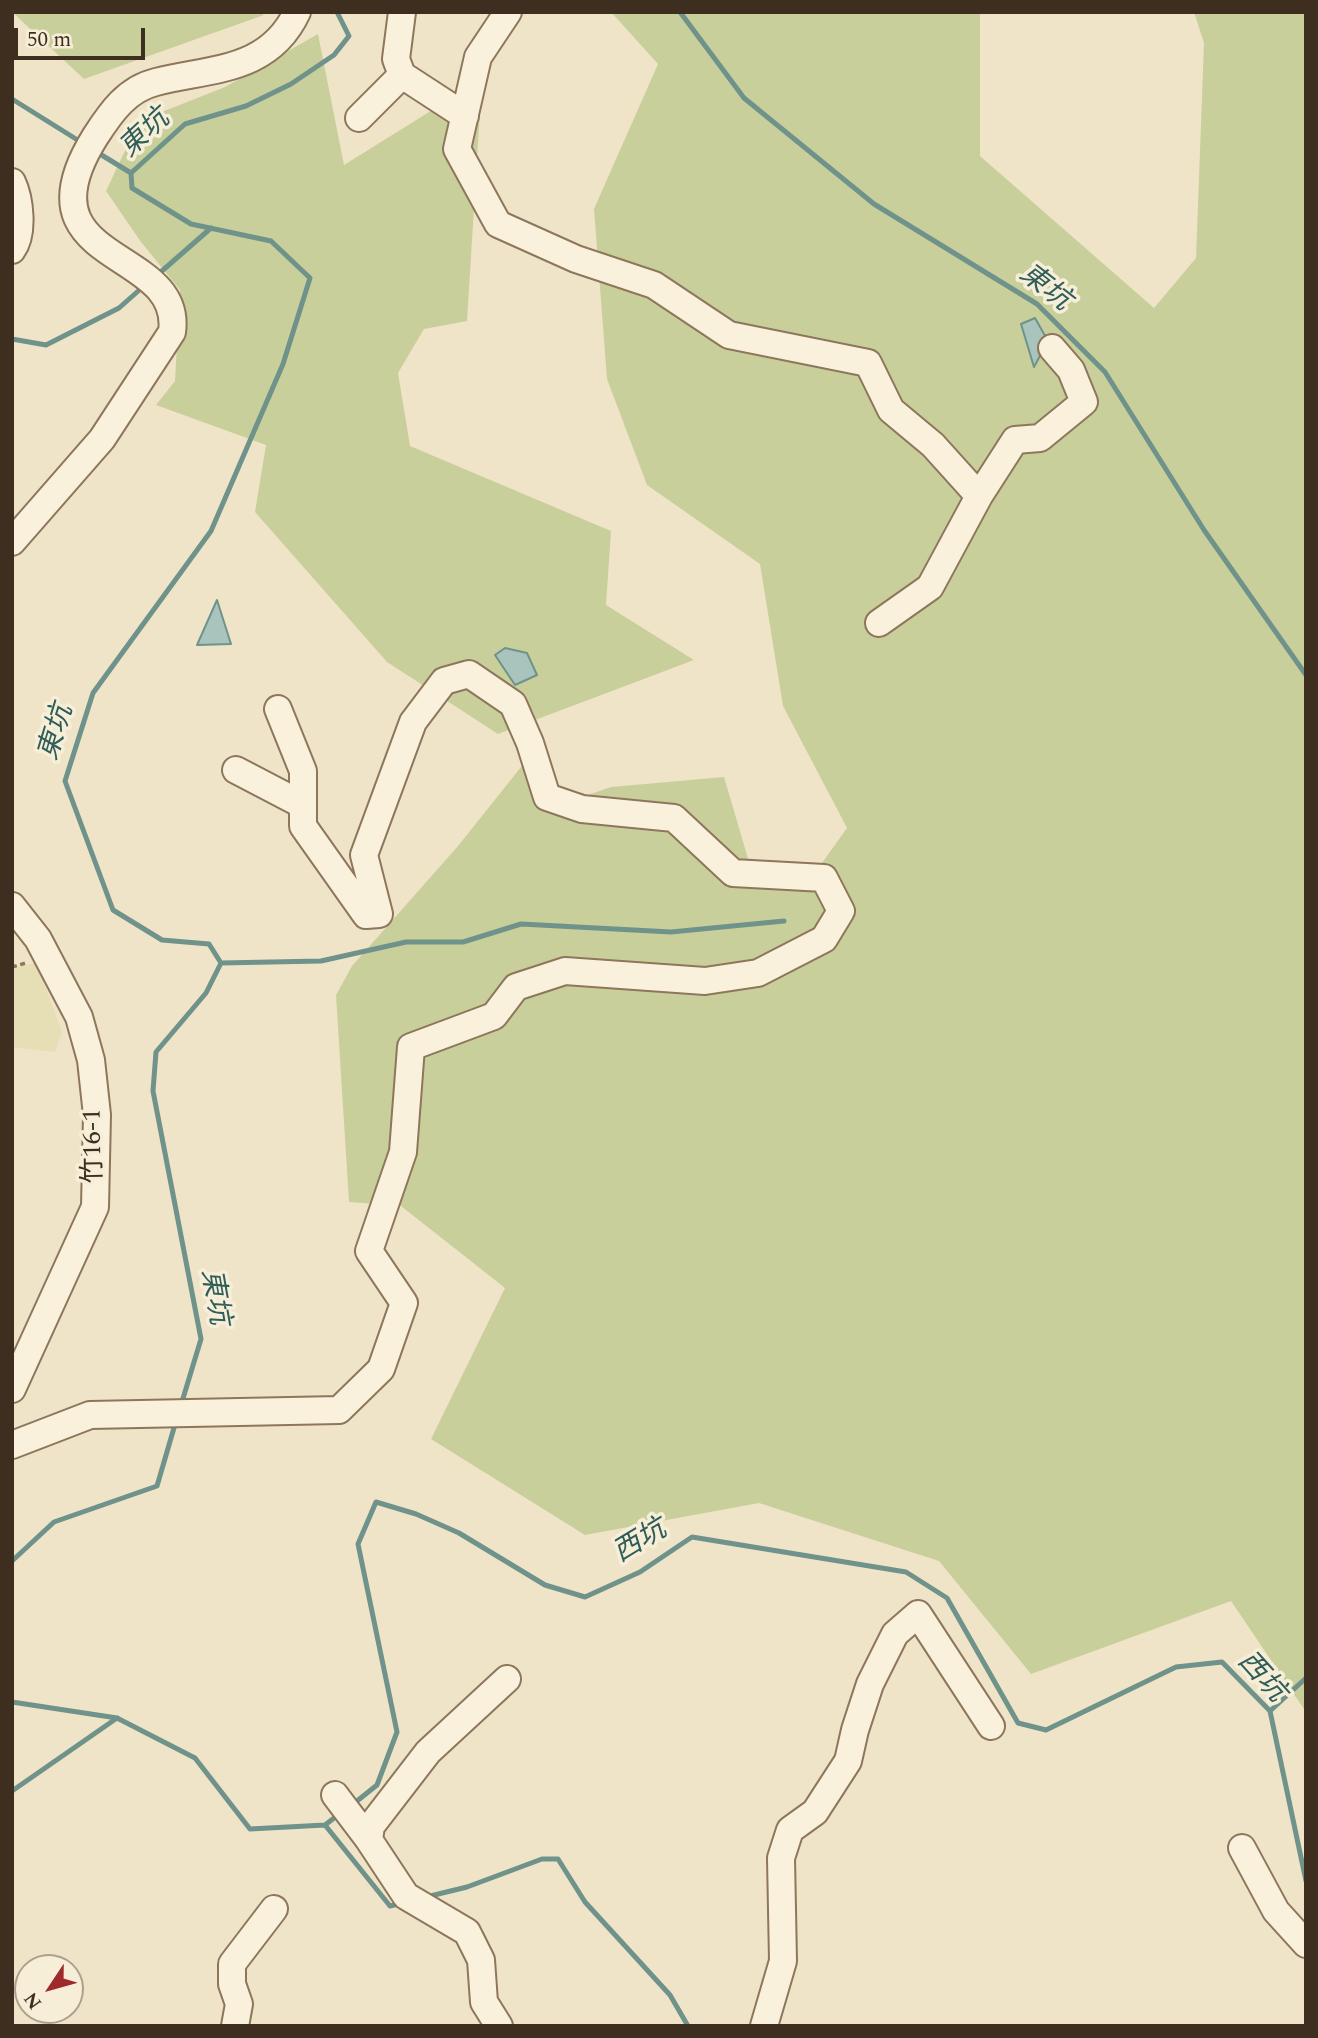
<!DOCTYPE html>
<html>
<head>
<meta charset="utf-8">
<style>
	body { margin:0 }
	#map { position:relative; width:1318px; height:2038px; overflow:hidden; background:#f0e4c8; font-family:Spectral,serif }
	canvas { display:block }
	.frame { position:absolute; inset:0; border:14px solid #3d2e20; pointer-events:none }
	.north { position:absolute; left:14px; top:1954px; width:70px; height:70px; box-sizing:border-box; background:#f7eed8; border:2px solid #ada18e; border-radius:50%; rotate:234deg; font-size:19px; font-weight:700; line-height:28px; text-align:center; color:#3d2e20 }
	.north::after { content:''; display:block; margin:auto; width:24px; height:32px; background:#9e2a2b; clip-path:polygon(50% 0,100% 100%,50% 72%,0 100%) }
	.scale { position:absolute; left:14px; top:28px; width:131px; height:32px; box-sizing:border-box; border:4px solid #3d2e20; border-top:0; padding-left:9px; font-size:21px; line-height:24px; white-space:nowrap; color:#3d2e20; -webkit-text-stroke:5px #f7eed8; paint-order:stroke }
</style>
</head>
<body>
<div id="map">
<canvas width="1318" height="2038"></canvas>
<div class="frame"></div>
<div class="north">N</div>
<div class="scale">50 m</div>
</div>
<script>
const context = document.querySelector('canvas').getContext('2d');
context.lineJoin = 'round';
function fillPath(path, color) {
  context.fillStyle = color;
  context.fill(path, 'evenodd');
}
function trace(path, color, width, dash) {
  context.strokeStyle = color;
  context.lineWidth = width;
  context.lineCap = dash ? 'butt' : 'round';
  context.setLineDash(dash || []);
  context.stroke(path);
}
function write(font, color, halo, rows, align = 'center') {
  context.font = font + ' Spectral,"Noto Sans TC",serif';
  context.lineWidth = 7;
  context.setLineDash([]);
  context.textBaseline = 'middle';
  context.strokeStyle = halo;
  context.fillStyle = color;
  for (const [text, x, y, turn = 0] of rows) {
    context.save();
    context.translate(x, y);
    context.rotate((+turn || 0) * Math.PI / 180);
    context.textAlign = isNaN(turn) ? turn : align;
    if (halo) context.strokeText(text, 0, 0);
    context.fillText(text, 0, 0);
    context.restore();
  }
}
fillPath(new Path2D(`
	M37,963L62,1032L55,1052L12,1047V968Z`), '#e6deb5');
fillPath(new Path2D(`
	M12,12H258L264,15L84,79Z
	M611,12H980V156L1154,308L1196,258L1204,43L1194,12H1306V1712L1231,1601L1031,1674L939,1561L759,1503L585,1535L431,1439L505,1288L401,1206L349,1202L336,995L352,966L458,846L525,762L544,810L611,787L724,777L749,862L819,867L847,828L783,706L760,564L647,485L607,379L594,209L658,64Z
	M318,34L344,165L482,79L467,321L424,329L398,373L410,446L611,531L606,605L694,660L498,734L387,662L255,512L266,445L156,405L175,381L180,290L141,242L106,191L139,121L225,87Z`), '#c9cf9b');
const water = new Path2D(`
	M1035,318L1048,341L1034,367L1021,324Z
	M217,600L231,644L197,645Z
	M505,648L527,653L537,675L515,685L495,655Z`);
fillPath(water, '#a9c4bc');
trace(water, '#6f938a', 2);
trace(new Path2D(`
	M680,12L744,98L874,204L1037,304L1105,372L1204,530L1306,675
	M12,99L84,144
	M95,151L131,173
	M155,277L211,228
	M12,339L46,345L119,308L145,285
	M221,963L321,961L406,942H463L521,924L671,932L784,921
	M181,1405L201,1339L153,1091L156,1052L206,993L221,963L209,944L162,940L113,910L65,781L93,693L211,531L283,364L310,278L271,241L191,224L132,188L131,173L185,124L246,106L291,84L334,55L349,36L337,12
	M12,1561L54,1522L157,1486L176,1421
	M12,1702L117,1718L195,1758L250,1829L325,1825L338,1815
	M1270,1711L1306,1678
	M12,1791L117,1718
	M352,1805L377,1785L397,1732L358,1544L376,1502L416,1514L459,1533L545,1585L585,1597L640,1572L692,1537L906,1572L947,1598L1018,1723L1046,1730L1176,1667L1222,1662L1270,1711L1306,1881
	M325,1825L390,1906L403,1903
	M426,1897L467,1887L542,1859H558L585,1902L670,1995L688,2026`), '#6f938a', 5);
const minor = new Path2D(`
	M402,12L396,59L402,75L465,116
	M508,12L478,57L457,149L498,224L576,259L654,285L729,335L868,363L891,410L933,445L979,496
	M359,118L402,75
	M12,182C20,199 24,234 12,250
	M12,542L102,439L172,332C184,246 14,267 95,137C111,112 127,89 156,82C211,68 269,72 297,12
	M879,623L930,587L979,496L1015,440L1040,438L1084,402L1071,370L1052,348
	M236,770L303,805
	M12,906L38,939L79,1017L91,1060L97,1115L95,1207L12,1389
	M12,1445L90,1415L339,1410L381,1369L404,1303L369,1251L403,1152L411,1047L494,1016L516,987L565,971L705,981L758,973L824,939L841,911L824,878L733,873L674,818L582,809L547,797L530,743L513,704L469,674L444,681L413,722L364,855L379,914L366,915L303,826V771L278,709
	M335,1795L369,1840
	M1242,1848L1276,1911L1306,1944
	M235,2026L239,2004L232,1984V1964L274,1909
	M499,2026L484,2002L481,1960L467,1932L406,1896L369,1840L371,1826L428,1752L507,1679
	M764,2026L783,1961L781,1858L790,1830L815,1812L848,1761L855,1730L870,1684L895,1634L918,1614L991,1726`);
trace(minor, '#8d765c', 30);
trace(new Path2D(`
	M12,967L26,963`), '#8d765c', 3.5, [5, 3.5]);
trace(minor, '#faf1dc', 26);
write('26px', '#3d2e20', '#f7eed8', [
	["竹16-1",95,1146,-91]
]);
write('italic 28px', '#2f5d5a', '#f7eed8', [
	["東坑",146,135,-43],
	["東坑",1044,289,38],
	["東坑",58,733,-73],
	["東坑",213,1297,80],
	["西坑",641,1543,-31],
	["西坑",1260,1678,48]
]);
</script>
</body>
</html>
